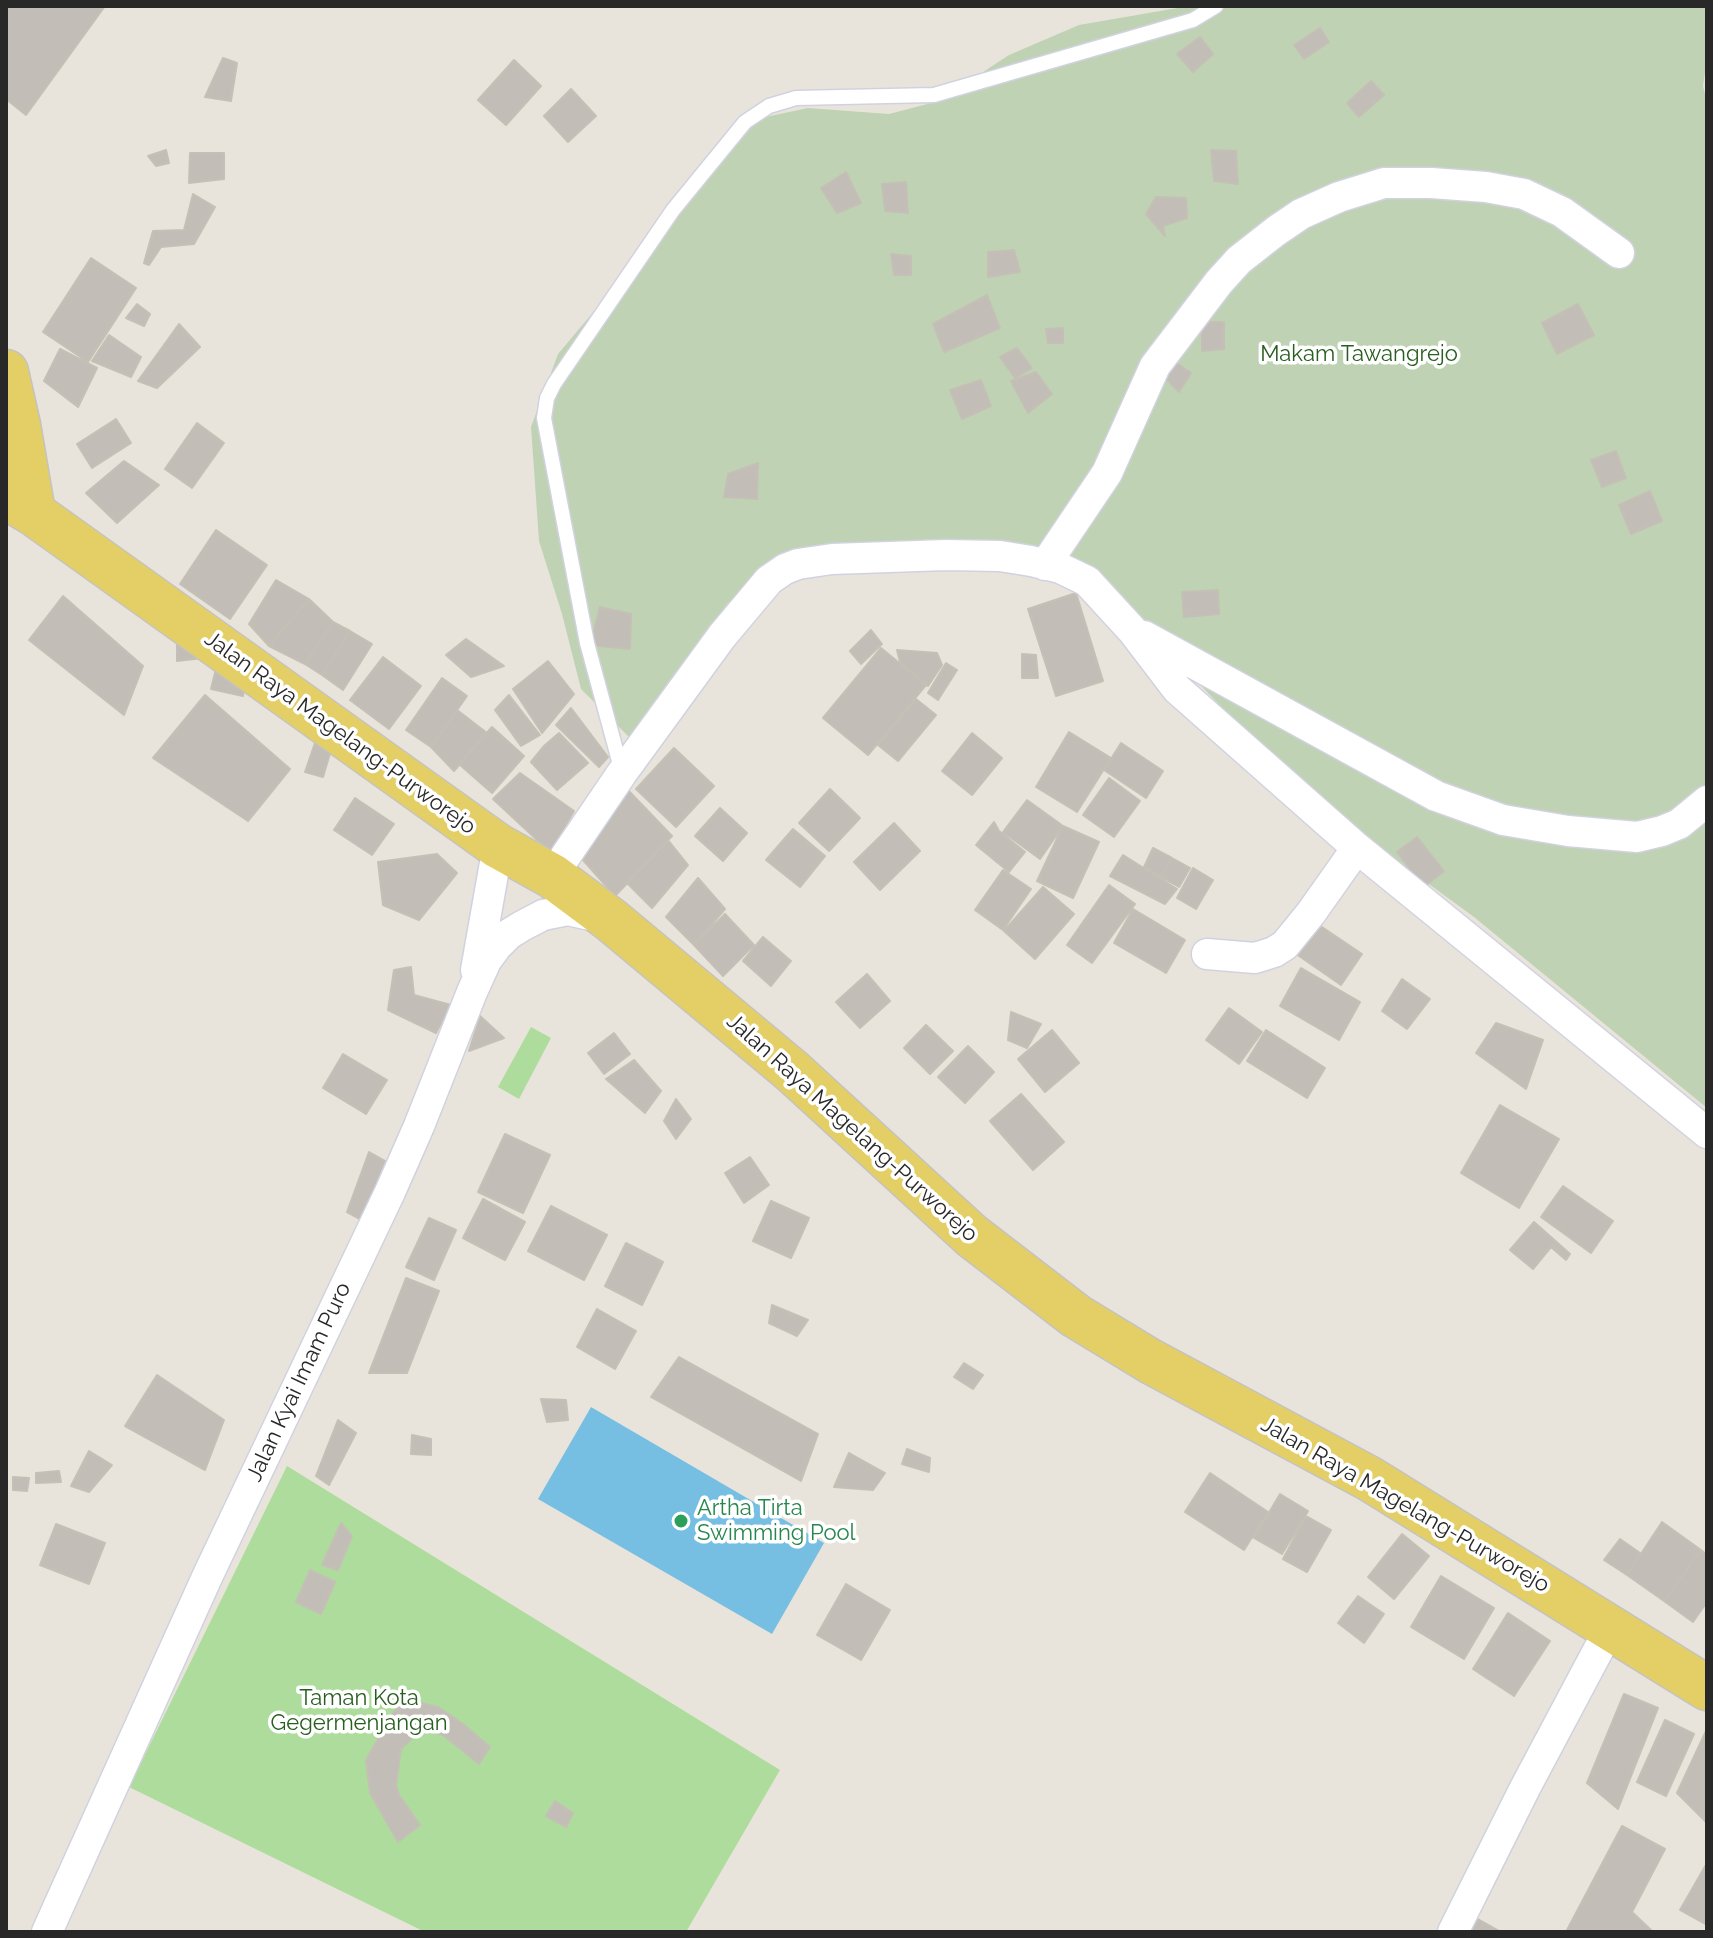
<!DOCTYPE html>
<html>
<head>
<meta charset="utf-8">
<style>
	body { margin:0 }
	#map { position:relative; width:1713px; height:1938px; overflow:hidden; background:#e9e4db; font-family:Raleway,sans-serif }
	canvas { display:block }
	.frame { position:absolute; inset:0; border:8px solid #282828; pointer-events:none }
</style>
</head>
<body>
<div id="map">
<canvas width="1713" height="1938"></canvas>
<div class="frame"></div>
</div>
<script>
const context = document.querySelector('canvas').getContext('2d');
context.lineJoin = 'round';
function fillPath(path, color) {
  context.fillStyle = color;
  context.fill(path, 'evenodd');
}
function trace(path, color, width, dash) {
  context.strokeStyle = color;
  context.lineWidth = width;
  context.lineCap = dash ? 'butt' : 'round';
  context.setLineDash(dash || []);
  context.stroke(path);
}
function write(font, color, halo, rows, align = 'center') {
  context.font = font + ' Raleway,sans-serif';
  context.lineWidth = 7;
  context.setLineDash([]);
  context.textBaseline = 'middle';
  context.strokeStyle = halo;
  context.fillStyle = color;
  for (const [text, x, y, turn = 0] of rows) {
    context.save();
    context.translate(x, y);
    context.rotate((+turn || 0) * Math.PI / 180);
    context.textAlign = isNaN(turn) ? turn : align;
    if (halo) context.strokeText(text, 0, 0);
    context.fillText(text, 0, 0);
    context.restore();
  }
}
fillPath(new Path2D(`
	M531,1027L551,1038L519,1099L498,1087Z
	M287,1466L780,1770L686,1932H425L129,1787Z`), '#addc9c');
fillPath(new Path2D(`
	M1189,6H1707V59L1703,86L1707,102V1108L1474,917L1308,796L1140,623L1032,565L767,567L726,605L657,723L629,737L581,689L562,614L539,541L531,427L558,354L756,119L808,108L889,114L939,101L1009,55L1079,25Z`), '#c0d2b4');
fillPath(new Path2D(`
	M591,1407L824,1543L772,1634L538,1499Z`), '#76bfe3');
const building = new Path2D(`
	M6,6H105L26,115L6,99Z
	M1320,28L1329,42L1304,59L1294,45Z
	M1200,37L1213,54L1193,72L1177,54Z
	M223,58L237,63L231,101L205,97Z
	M514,60L541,86L506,125L478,100Z
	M1371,81L1384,95L1359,117L1347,103Z
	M571,89L596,116L568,142L544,116Z
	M166,150L169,163L156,166L148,156Z
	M1211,150L1236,151L1238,184L1214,181Z
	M190,153H224V179L189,183Z
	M846,172L861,203L837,213L821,188Z
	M906,182L908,213L885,211L882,184Z
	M193,194L215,207L194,244L161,247L149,265L144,263L153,231L184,230Z
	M1156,197L1186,198L1187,218L1163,226L1165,236L1146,214Z
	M1014,250L1020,272L988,277V252Z
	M891,254L911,256V275H894Z
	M91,258L136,288L88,362L43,332Z
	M987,295L1000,328L944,352L933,324Z
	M137,304L150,314L144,326L126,318Z
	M1578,304L1594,335L1557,354L1542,323Z
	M1202,322H1224V349L1202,351Z
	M179,324L200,347L157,388L138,381Z
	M1063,328V343H1048L1046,329Z
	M109,335L141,357L131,377L92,361Z
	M1017,348L1032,368L1015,378L1000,357Z
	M60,349L97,368L78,407L44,381Z
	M1175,362L1191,373L1179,392L1166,378Z
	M1036,372L1052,394L1028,413L1011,381Z
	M981,380L991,406L962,419L950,390Z
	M116,419L131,443L92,468L77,444Z
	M197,423L224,443L192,488L165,469Z
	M1616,451L1626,478L1602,487L1591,460Z
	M124,461L159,485L117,523L86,493Z
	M758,463L757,499L724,497L728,474Z
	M1650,491L1662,521L1631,534L1619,505Z
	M216,530L267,565L230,619L180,584Z
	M276,580L309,599L269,646L249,624Z
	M1218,590L1219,614L1184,617L1182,592Z
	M1076,593L1103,681L1056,696L1028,609Z
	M63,596L143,666L124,715L29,640Z
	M309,599L333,622L305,664L269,646Z
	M600,607L631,614L630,649L590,645Z
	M333,622L350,631L322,675L305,664Z
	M871,630L882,644L861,664L850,651Z
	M350,631L372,644L343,690L322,675Z
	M466,639L504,666L471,677L446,655Z
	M177,641L203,658L177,661Z
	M881,648L926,685L868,755L823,718Z
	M897,650L937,653L942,665L928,686L900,662Z
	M1022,654L1036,655L1038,678H1022Z
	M383,657L421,686L389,729L350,700Z
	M218,661L246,674L243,696L211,689Z
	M548,661L574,694L542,733L513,689Z
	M946,663L957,670L938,700L928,693Z
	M442,678L467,696L431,747L406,730Z
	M205,695L290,769L248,821L153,758Z
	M509,695L540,735L521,746L495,710Z
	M916,699L936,715L898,761L878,745Z
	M571,708L608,757L599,767L556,725Z
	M457,710L487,733L454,771L431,747Z
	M492,727L524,756L492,793L459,764Z
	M1069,732L1111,758L1077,812L1036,787Z
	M559,733L588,763L557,790L531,762L544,746Z
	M972,733L1002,758L972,795L942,771Z
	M315,743L331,750L323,777L305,772Z
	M1121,743L1163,771L1146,798L1104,770Z
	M674,748L714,786L676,827L636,789Z
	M520,773L574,811L550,852L493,799Z
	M1109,778L1140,801L1114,837L1083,815Z
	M624,786L672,836L615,896L575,851Z
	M830,789L860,818L829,851L799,823Z
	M355,798L394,824L372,855L334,830Z
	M1027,800L1063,826L1040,859L1003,832Z
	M720,808L747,833L723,861L695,836Z
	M994,822L999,831L1025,852L1009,872L976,845Z
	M894,823L920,851L880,890L854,862Z
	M1063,826L1099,842L1073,898L1037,881Z
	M793,829L825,856L800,887L766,860Z
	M1417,837L1444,871L1424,887L1397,852Z
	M668,840L688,865L652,908L627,883Z
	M1153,848L1172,858L1161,877L1144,867Z
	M437,854L457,873L419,920L383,905L378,862Z
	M1123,855L1177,889L1165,904L1110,876Z
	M1172,858L1190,868L1179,887L1161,877Z
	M1193,868L1213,880L1196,909L1177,898Z
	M1003,870L1031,889L1003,930L975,910Z
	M698,878L725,909L694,945L666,917Z
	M1109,885L1135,904L1092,963L1067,945Z
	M1043,887L1074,914L1035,959L1004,931Z
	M1133,909L1185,940L1166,973L1114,943Z
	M725,914L754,945L723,976L694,945Z
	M1310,919L1362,954L1341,985L1289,949Z
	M763,937L791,961L771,986L743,961Z
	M411,967L414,995L451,1005L436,1033L388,1010L394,970Z
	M1301,968L1360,1002L1339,1040L1280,1006Z
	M867,974L890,1001L860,1028L836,1002Z
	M1402,979L1430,999L1407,1029L1382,1011Z
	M1229,1008L1262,1032L1239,1064L1206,1040Z
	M1011,1012L1041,1024L1027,1048L1008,1040Z
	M480,1016L504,1038L469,1051Z
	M1496,1023L1543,1040L1526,1089L1476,1053Z
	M926,1025L953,1051L930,1074L904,1048Z
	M1052,1030L1079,1063L1045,1092L1018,1059Z
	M1266,1030L1325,1068L1307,1098L1247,1061Z
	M614,1033L630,1054L604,1074L588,1053Z
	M968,1046L994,1072L965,1103L938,1077Z
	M343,1054L387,1080L366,1114L323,1088Z
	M634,1060L661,1091L645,1113L606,1079Z
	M1021,1094L1064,1142L1033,1170L990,1121Z
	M676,1099L691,1119L676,1139L664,1121Z
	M1500,1105L1559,1139L1519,1208L1461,1173Z
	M505,1134L550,1155L523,1213L478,1192Z
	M369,1152L396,1167L369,1224L347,1212Z
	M750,1157L769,1185L744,1203L725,1173Z
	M1563,1186L1613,1221L1591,1253L1541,1217Z
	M483,1199L525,1222L505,1260L463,1238Z
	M771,1201L809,1218L791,1258L753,1241Z
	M551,1206L607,1235L584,1280L528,1251Z
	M429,1218L456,1230L434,1280L406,1267Z
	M1534,1222L1570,1254L1566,1260L1551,1247L1533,1269L1510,1250Z
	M626,1243L663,1262L642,1305L605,1286Z
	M406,1278L439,1291L407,1373H369Z
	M772,1305L808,1320L797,1336L769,1323Z
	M597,1309L636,1331L615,1369L577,1347Z
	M679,1357L818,1434L801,1481L651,1397Z
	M964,1363L983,1375L973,1389L954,1377Z
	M157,1375L224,1420L205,1470L125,1426Z
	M541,1399L566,1400L568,1420L547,1422Z
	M338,1420L356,1433L329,1485L316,1476Z
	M412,1435L431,1439V1455L411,1454Z
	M907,1449L930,1458L929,1472L902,1464Z
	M89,1451L112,1465L89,1492L71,1486Z
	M849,1453L885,1473L873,1490L834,1487Z
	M59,1471L61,1482L36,1483V1473Z
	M1210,1473L1268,1512L1244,1550L1185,1512Z
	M13,1477L29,1478L27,1491L13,1490Z
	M1280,1494L1308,1511L1282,1554L1254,1538Z
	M1306,1516L1331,1530L1307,1572L1283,1559Z
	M1662,1522L1701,1550L1664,1601L1627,1575Z
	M341,1523L352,1536L338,1570L322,1565Z
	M56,1524L105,1543L89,1584L40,1565Z
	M1402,1534L1429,1556L1394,1599L1368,1577Z
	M1620,1539L1640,1553L1627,1575L1604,1560Z
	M1701,1550L1707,1555V1602L1693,1622L1664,1601Z
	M310,1570L335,1582L321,1614L296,1602Z
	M1441,1576L1494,1608L1464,1659L1411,1627Z
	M846,1584L890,1610L861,1660L817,1635Z
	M1358,1596L1384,1614L1364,1643L1338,1623Z
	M1508,1613L1550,1641L1514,1696L1473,1669Z
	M1624,1694L1658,1708L1618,1809L1587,1783Z
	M413,1701L438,1707L463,1724L490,1747L479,1764L443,1735L430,1731L419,1732L401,1749L396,1785L399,1795L420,1825L398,1842L370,1793L366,1760L393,1713L400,1706Z
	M1665,1720L1694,1734L1666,1796L1637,1782Z
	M1706,1731H1707V1823L1677,1793Z
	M555,1801L573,1813L566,1827L546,1816Z
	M1622,1826L1665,1849L1632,1912L1653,1932H1571L1567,1930Z
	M1707,1863V1925L1680,1910Z
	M1476,1918L1501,1932H1468Z`);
fillPath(building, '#c2beb7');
trace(building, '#c4c0b5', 2);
const lane = new Path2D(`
	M622,772L587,643L544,418L547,398L554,384L673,210L745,122L769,106L796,98L934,95L1193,20L1216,6`);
const street = new Path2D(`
	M1045,565L1107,473L1155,366L1219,282L1239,260L1276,231L1301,214L1339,197L1384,183H1431L1486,187L1524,194L1562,212L1619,253
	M1144,636L1436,796L1503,820L1568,831L1637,837L1662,831L1679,824L1707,801
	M552,876L622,773L722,636L769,580L785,569L798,564L832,559L946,555L1000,556L1031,561L1060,568L1087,581L1132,630L1177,689L1357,848L1707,1133
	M1207,954L1255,958L1274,952L1285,945L1311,913L1357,848
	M476,970L498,846
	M47,1932L208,1575L390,1192L419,1126L472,992L486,961L497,946L509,934L522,926L543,915L568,910L599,917
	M1453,1932L1525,1788L1610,1628`);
const primary = new Path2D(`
	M6,372L18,425L33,513
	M6,497L33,513L498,846L552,876L611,920L792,1071L972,1236L1076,1316L1150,1361L1370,1479L1707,1688`);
trace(lane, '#d1d2e0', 17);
trace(street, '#d1d2e0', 33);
trace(primary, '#c3c3c3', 47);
trace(lane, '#fff', 14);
trace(street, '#fff', 30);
trace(primary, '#e4cf66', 44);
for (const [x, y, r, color] of [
	[681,1521,8,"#2e9e5b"]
]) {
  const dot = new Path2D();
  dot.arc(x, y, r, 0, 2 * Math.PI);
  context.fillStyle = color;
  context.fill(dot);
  trace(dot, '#fff', 3);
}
write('22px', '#285e1f', '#fff', [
	["Makam Tawangrejo",1359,354],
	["Taman Kota",359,1698],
	["Gegermenjangan",359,1723]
]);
write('22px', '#282828', '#fff', [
	["Jalan Raya Magelang-Purworejo",340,733,36],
	["Jalan Raya Magelang-Purworejo",852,1128,42],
	["Jalan Kyai Imam Puro",299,1382,-65],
	["Jalan Raya Magelang-Purworejo",1405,1505,30]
]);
write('22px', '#27864d', '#fff', [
	["Artha Tirta",697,1508],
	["Swimming Pool",697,1533]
], 'left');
</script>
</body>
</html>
